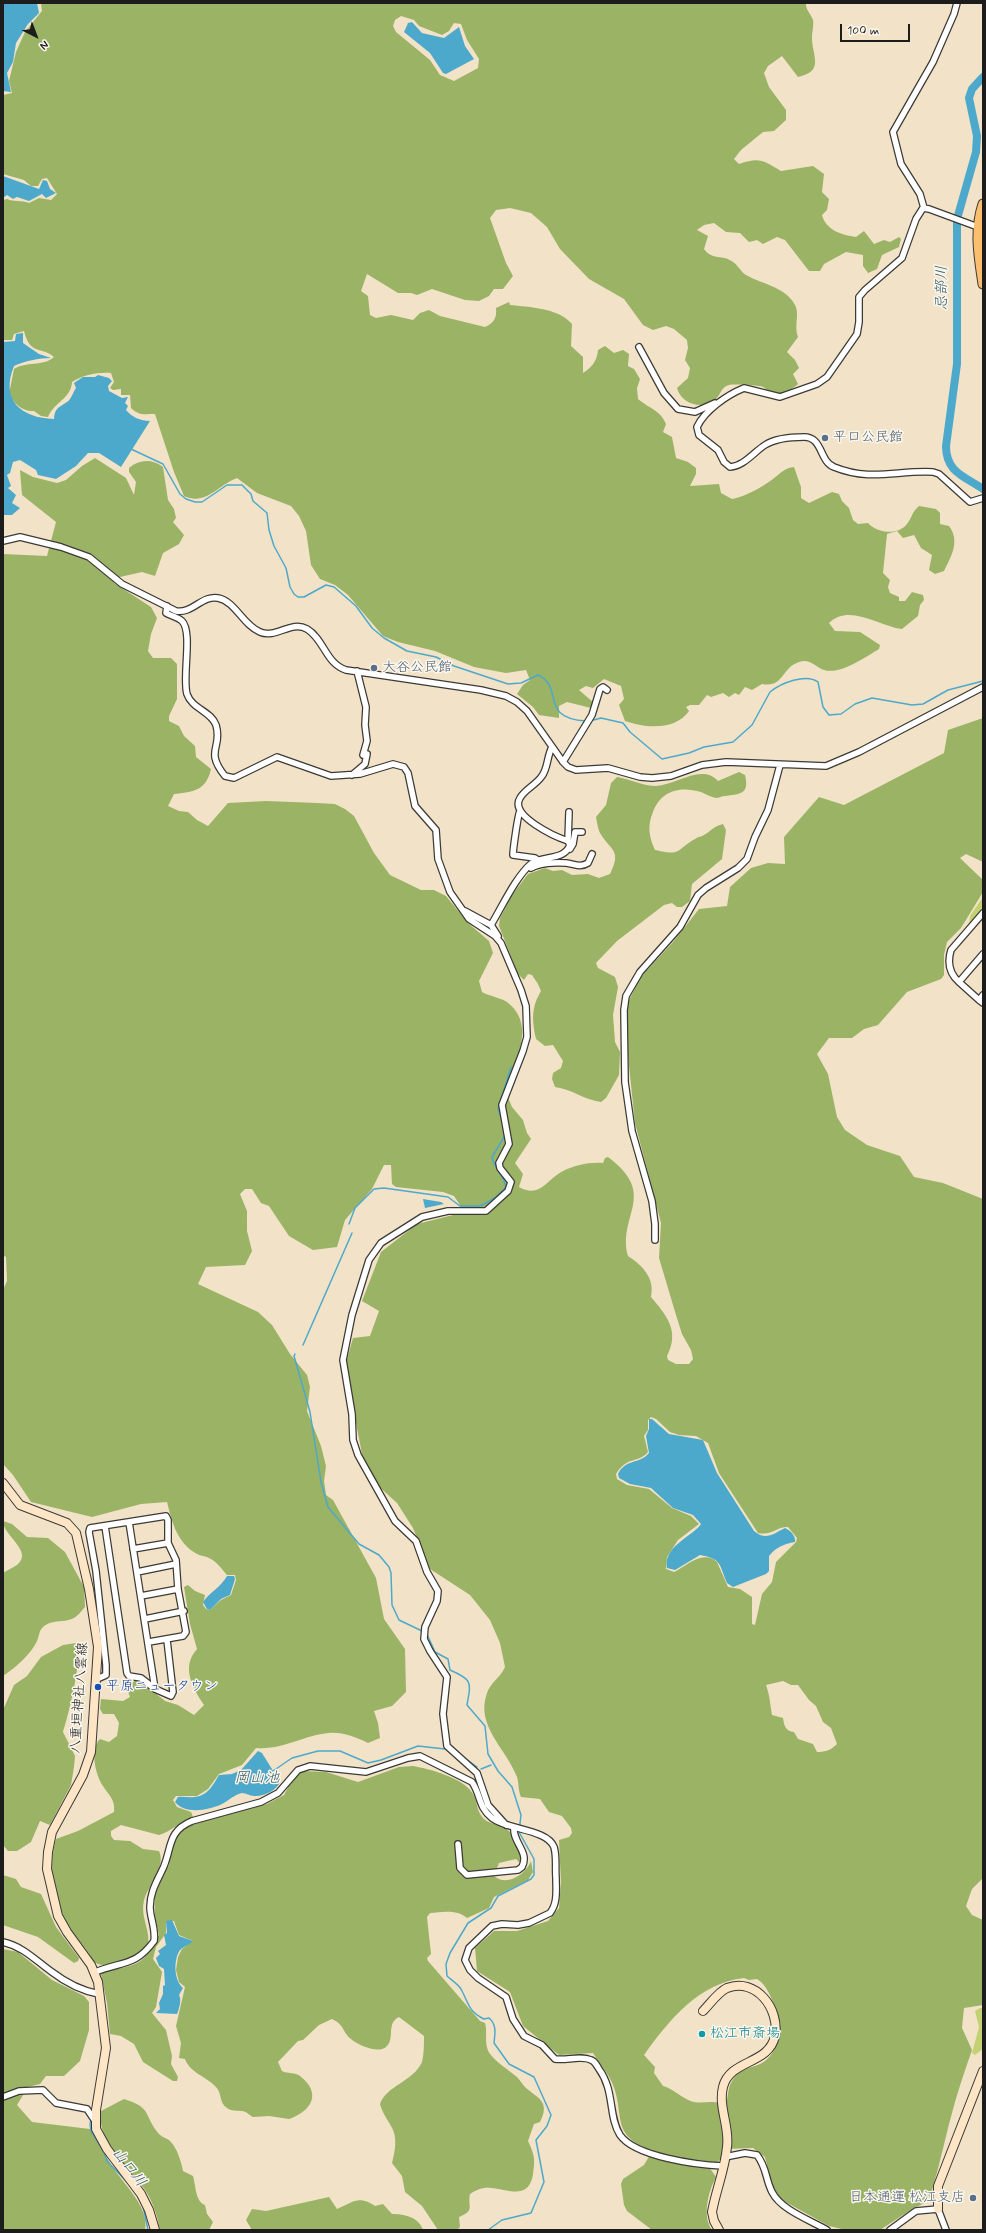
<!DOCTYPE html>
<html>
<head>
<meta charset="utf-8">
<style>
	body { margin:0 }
	#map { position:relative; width:986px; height:2233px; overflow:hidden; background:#f2e3c8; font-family:Mynerve,sans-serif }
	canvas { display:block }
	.frame { position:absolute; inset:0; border:4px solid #1c1c1c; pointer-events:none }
	.north { position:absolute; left:16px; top:16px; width:40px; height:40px; -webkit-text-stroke:3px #fbf7ec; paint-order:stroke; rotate:138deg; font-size:11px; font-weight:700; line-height:16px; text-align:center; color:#1c1c1c }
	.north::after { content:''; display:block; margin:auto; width:14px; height:18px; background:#1c1c1c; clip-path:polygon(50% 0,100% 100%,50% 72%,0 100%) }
	.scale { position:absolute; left:840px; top:24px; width:70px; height:18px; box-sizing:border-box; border:2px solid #1c1c1c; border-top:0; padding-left:5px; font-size:12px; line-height:14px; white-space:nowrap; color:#1c1c1c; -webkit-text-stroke:3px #fbf7ec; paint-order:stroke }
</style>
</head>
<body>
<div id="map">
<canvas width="986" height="2233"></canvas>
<div class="frame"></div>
<div class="north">N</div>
<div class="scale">100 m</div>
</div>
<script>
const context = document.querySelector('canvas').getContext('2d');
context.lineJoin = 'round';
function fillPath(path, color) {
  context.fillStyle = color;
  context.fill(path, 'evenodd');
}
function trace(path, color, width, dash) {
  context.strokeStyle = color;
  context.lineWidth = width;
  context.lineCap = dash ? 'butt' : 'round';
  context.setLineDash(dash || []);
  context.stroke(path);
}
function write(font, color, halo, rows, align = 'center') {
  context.font = font + ' Mynerve,"Klee One",sans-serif';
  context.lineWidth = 3;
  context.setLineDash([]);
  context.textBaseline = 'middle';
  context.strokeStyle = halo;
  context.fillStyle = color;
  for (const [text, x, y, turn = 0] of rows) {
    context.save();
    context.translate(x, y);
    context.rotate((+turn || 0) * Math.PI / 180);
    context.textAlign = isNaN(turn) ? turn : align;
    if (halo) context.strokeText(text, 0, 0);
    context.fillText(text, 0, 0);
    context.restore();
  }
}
fillPath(new Path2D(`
	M983,897V910L969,927L970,916Z
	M980,2008H983V2049L975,2055L972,2053L979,2027L975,2011Z`), '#c3d173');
fillPath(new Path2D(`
	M41,3H806C805,9 811,14 813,20C814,25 812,32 812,38C812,56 825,71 798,77L782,56L768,66L764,73L769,87L786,110V120L774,131L763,132L741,150L734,159L739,164C759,157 763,160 781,171L813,166L824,174L822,192L829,199L827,210L822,215C826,230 841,235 856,237L864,231L874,244L884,240L890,242L899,237L901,239L899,247L882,255L877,269L868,273L863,266V255L846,252L824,264L820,271H809L785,240L777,237L763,244L757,240L749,242L740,233L726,232L714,223L704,225L697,230L708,236L704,249C713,261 723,254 733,262C738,265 741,272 746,275C764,285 787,287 796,307C799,316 794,327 798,337L787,352L795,360L799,368L793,374L798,384C792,389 781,397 773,394C769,393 766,388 763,387C758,385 733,384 729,385C721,387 721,394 716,399C703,411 681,404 677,388L688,378L690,368L685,360L688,348L687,340L674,329L666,326L653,330L643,325L624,299L589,279L560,249L547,227L531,213L510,208L496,210L490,218L506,263L513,276L503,289H494L489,296L479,301L465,300L432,289L417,295L411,293H398L367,274L361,291L368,296L370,315L376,318L391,315L413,320L420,313L429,310L440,316L485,327C494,323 497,318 496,308L509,302L510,305C529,307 559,308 572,324L571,346L583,357V373C592,367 597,361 598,350L605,346L614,353L623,350L629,354L628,366L634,369L640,379L637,388L638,399C650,409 660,410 666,424L663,432L672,437L676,458L688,462L696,468V474L690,486L719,484L721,493L732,499C746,496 761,488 773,479C781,473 784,468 794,467L801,487V498L809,503L832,492L839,494L842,501L849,508L853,520L858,524L868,523C877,533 898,536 907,524C913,516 911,513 919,506L936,509L940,513V524L949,526C960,541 952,555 944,571L935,574L929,570L932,555L921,548L914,535L903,538L897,531L887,534L883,573L890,580L888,587L890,593L899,597V601H905L912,592L923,595L924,600L920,605L918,616L902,629C879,626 849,603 829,623L835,631L860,632L880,645L879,649C865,657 841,675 824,670C815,667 810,658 799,662C781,668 784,688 762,684L752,690L745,687L739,695L735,693L729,697L723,693L711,697L707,695L699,705H690L686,707L689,711C675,731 645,728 625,721L619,705L624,699L621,686L604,679L593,688L586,686L579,690L594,703L591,708L567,702L559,706V718L539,715L533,707L517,694L523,685L530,680L526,670L506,673L474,667L435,651L398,642L383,636L348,595L335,585L320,579L311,565L306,531L299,516L291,506L257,493L237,478C218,485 206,506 184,496L174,472L155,414C144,414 139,416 131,408L130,395H121V389L113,390L110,388L114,382L111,373C98,372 83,375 72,382C71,399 54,402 48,417L41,416L34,411C22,412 14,403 9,394L14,369C26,361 43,367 54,357C42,346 30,356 24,331L14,334L12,340H3V200L7,199C14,202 21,200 29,203L39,198L51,200L57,194L47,178L42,179L38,186H31L24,180L3,174V95L12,93L9,81L16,52L25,32L42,11ZM401,16L414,20L419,26L442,35L449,31L454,23L461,24L467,40L479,59L478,68L454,81L440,75L430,60L396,32L393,26L395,20Z
	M95,458L126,478L134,495L136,482L129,472V468C140,459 152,459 163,467L168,500L174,509L176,518L173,522L184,535L179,544L163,553L155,576L142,572L120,577L114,583L151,607L157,618L151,634L148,651L153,658H171L177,664V699L169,716V721L179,726L184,736L195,746L196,757L211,769C206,791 193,792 174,794L168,806L179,811L188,812L197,820L208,826L228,803L266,801L317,803L335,804L345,809L354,816L374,853L390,875L421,890H434L446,896L468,923L489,941L493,953L479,981L482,992C489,996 501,998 507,1002C537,1025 515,1062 505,1090L512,1107L523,1120L527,1133L531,1139L515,1163L523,1174L519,1187C540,1199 547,1179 563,1171C576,1165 588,1162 603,1163L605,1158L608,1157C659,1195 617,1215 628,1256C643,1266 655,1278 651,1297C667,1316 680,1331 667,1356L668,1360L676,1364H689L693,1359L691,1350L682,1334L676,1315L659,1258L661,1223L635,1123L628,1056L627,1004L641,977L673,942L699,909L727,906L730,887L751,868L768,863L785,864L784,837L819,797L844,805L944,753L948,730L983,718V862L966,854L960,858L983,880V892L961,928L947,942L944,955V975L941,979L907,992L878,1025L864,1029L852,1038H829L817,1054L828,1074L837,1117L845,1130L867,1145L900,1156L914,1177L943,1183L983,1199V1878L972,1889L966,1906L972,1915L983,1920V2005L964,2008L962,2028L972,2050C966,2067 960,2085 955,2102C946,2133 940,2164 931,2194C929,2200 921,2206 915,2207L880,2230H846L829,2226L782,2200L773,2189L765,2157L753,2148L724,2149C722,2159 718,2163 709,2167L716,2177C708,2192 702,2216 712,2230H652L627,2211L624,2205L621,2184L623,2179L644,2165L653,2150C610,2137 625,2115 613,2085C609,2074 599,2063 593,2053L559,2055L523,2026L510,1992L477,1971L475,1948L494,1931H517L548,1921L559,1908L561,1883L559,1840L569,1837L572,1833L571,1828L562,1816L549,1812L540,1799L521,1797C518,1790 519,1783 517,1777C506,1748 475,1726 487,1693C490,1683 501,1677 505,1667L500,1643L490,1620L470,1595L430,1569L413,1528L397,1503L374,1482L363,1459L345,1366L353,1338L370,1336L379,1311L362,1301L381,1252L417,1224L461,1213L460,1205L454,1196L443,1192L396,1187L392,1184L391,1165H384L372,1189L345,1220L337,1247L313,1250L289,1236L269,1206L261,1203L252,1189H245L240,1194L247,1211V1231L252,1251L245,1265L206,1267L198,1284L258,1312L272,1325L290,1354L307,1375L310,1387L307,1411L321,1446L326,1466L324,1481L326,1495L333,1500L376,1578L384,1619L405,1649L406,1692L392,1706L374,1711L378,1723L380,1738L368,1743C355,1737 343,1732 329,1733C303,1735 285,1750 256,1748L242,1765L219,1774L208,1789L197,1796H176L173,1800L177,1807L191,1812L193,1817C180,1821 171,1832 159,1835L121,1825L111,1831V1836L114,1840L130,1841L143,1849L159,1851C166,1866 150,1884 145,1897C135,1925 171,1949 122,1960C110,1963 103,1969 93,1961C88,1950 79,1941 72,1931C54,1904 47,1869 56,1839L78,1831L114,1812C116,1798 106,1793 100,1781C95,1770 90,1748 100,1739L109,1742L117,1736L119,1723L114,1714H103L100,1709L101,1699L123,1701L130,1697L125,1684L139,1680L165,1701L178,1705L194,1715L204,1705C192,1687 181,1667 197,1649L190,1624L184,1587L188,1585L195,1591L205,1595L203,1605L206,1609L210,1610L221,1600L231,1595L236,1580L235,1575H227C221,1568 217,1562 209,1558C205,1556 201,1556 197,1554C177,1543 172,1522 167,1502L141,1504L92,1517L31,1502L13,1475L3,1464V1290L7,1281L6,1257L3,1255V554L47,556L56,522L22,495L20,470L33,477L57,483L66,480L82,466ZM651,1417L656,1419L670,1432L679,1435L696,1436L708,1443L719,1473L758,1533C772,1536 778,1526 788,1527L797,1538L796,1542L776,1562L772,1582L762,1594L755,1625L752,1624V1597L740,1589L728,1587L717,1562C702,1549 687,1566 674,1572L666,1569L667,1557L678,1540L699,1524L691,1516L672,1508L649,1489L627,1485L617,1479L616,1474C628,1455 638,1464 648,1452L644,1436L648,1430V1420ZM783,1681L791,1685H798L809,1700L816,1706L823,1722L831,1728L837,1744C831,1750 826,1752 817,1752L813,1744L798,1739L794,1732C785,1731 784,1725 783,1718L772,1715C770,1704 770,1696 766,1685ZM744,1978L749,1980L757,1979C768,1986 771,1998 776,2010C782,2027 781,2048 765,2061C753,2070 743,2064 732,2081C727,2089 729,2097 725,2105C714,2099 705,2104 694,2102C685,2101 673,2088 663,2086L654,2073L655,2067L644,2055C669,2020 699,1983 744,1978Z
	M739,772L745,775C750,795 739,794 725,796C722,796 719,798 716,798C711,797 706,794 701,792C681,786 661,790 653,812C647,826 649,837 655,850C683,856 674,851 695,839C697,837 701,837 704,835C711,831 714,826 723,824L726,830L722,859L692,884L690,901L682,907H677L672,903L664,905L617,941L596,963L598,968L615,977L618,987L613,1015L615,1042L620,1052L619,1075L606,1098L601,1102C584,1100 572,1089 555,1087L552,1079L553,1073L561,1068L563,1061L553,1045L545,1046L536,1039C532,1020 531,1008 541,991L538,984L532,975L528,974L524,980L518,974L499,926L500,918L512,895L528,874L545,868L553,871L562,870L572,875L588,874L599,878L610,874C622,850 611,851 600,833C598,829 597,822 596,817L606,805L611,783L617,777C629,779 644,786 656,786C676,785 702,763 718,781Z
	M3,1521L12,1524L27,1537L48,1538L65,1552L84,1587L85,1607C82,1610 78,1616 74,1618C64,1623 54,1619 44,1626C38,1631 40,1636 36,1643C30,1655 15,1668 3,1676V1573C7,1570 13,1568 17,1565C34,1551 3,1536 3,1521Z
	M76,1643C84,1653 68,1718 63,1732L75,1756L74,1767L71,1785L50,1825L40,1821L31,1842L17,1851H8L3,1845V1710L14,1685L27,1676L41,1657L63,1645Z
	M413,1766C430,1769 464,1778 473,1794C478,1803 476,1811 484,1819C490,1824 497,1824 504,1827C515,1834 523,1852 521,1864L516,1859L499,1863L494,1876C507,1887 526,1874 531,1861L533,1872L528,1880L494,1897L489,1908L467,1918C457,1909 442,1912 430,1913L427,1917L431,1954L427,1958L428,1961L480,2021L485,2023C488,2033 483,2046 491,2055C498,2064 509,2070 517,2077C520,2080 522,2084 525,2087C537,2098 551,2101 540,2122L534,2124L528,2141C535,2156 535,2159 533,2174C529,2201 507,2189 491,2188C483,2187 476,2190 470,2194C467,2207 476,2210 459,2217L460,2227L457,2230H438L422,2206L405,2192L402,2176L392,2163C395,2151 398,2137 391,2126C387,2119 382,2112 380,2104C387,2085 413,2082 422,2062C424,2054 424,2044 424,2036L399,2017C386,2023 395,2038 387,2046C379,2055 358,2045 351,2039C342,2032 345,2025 332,2019L319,2025L303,2040L298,2041L278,2062L282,2071C288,2074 295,2072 300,2076C322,2093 312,2111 289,2119L269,2116L253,2117C249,2115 246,2111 242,2111C236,2110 233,2112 227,2108C219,2103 222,2093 216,2087C206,2076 190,2073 185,2059L179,2058L181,2043L176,2026L185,1987L179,1982L176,1970L178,1957L182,1949L193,1941L179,1935L174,1921H166V1933L156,1947L153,1959L162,1972L156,2007L152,2013L166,2030L172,2056L171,2064L178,2077L177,2081H173L143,2062L134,2044L121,2036L110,2034L107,2003L101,1974C114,1967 132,1969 143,1959C150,1952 154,1943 159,1935L155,1916L154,1889L169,1865L172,1842L178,1834L187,1826L267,1804L284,1795L292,1780L302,1771L326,1772L358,1782L399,1767Z
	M3,1875L16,1879L21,1887L41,1894L56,1927L79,1958L78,1961L74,1963L38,1937L3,1925Z
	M3,1949L18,1952L52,1980L84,1996L89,2002V2030L80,2061L64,2076H46L40,2084L28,2087L17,2105L32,2122L90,2129C98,2141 104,2154 112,2166C123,2184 150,2207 145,2230H3Z
	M124,2099C153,2108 143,2115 159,2134C162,2137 166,2138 169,2140C177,2147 181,2161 183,2171L193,2176C196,2186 195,2201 205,2205L207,2214L213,2222L209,2230H160C157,2215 153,2202 145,2190C129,2166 96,2142 101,2111Z
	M329,2197L337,2209C354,2202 358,2195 375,2206L383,2204L392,2214C404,2214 419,2217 423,2230H252L246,2220L252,2209L266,2211Z`), '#9ab365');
fillPath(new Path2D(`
	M3,3H37L39,13L28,24L16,43L13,62L7,73L11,92L3,91Z
	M412,22L422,33L444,38L459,27L465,46L474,59L446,74L443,73L430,53L404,32L408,23Z
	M3,176L39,189L43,180L47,181L50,189L56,193L46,198L42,194L29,201L17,197L13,199L7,195L3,198Z
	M23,333V343L39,354L51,358C39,358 24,361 14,366C0,400 21,418 54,419C55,408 58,408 67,402C71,400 73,392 76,388L74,383L83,377H95L98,375L109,378L112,381L108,386L109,391L122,398L128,397L125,403L128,406L126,410C132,417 140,421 150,421L121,467L99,453H88L76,466L56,479L38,475L36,470L20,460L13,462L10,473L7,475L11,486L8,488L16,495L12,503L20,508L12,515H3V342L15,341L16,334Z
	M423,1199L441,1202L444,1204L425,1208Z
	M649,1419H652L669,1434L703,1440L717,1473L754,1531C766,1541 773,1534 785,1528C790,1530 796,1536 795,1542C784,1544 776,1547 769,1556V1571L766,1574L733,1587L727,1583C719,1564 722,1559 700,1555L675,1570L667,1568C663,1546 692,1537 701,1524L693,1515L673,1508L651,1488L630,1484L619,1478L618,1474C626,1458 639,1465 649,1453L646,1436L649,1429Z
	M227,1576H234L235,1579L230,1595L221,1599L210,1610L207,1609L203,1602C210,1592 221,1587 227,1576Z
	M258,1751L262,1753L280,1782C276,1791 263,1797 254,1796C250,1796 246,1793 242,1793C235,1794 228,1801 222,1804C210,1810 185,1815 175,1802L178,1797C183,1796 189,1798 194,1797C208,1796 213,1785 219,1775L232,1774L241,1770Z
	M172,1920L179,1936L193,1941C190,1945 184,1946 180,1950C173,1960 174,1981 183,1988L179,1995C182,2000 179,2009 177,2014L156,2013L160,2009L159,2003L163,1994V1986L165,1985L164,1969L159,1966L156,1958L160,1954L158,1951L166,1945L164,1935L167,1933L166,1921Z`), '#4da9cb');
trace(new Path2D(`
	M131,449L163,464L180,494L186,499L195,502H202L227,485H242L251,494L253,501L267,513L269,530L274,546L286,568L290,587L294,594L298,597H304L326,585L334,587L356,606L372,628L384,638L407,651L436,657L454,666L508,684L521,683L538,675C565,687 538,718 586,721
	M590,721L601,718L623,723L630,732L662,759L689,753L704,747L733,742L752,725L770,692C781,683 806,673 818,682L823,707L829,715L841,714L855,704L872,698L912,705L923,704L948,690L983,681
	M503,1123L498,1109L511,1067
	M349,1224L355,1208L374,1189L384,1188L448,1197L460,1206H480L495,1198L506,1187C503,1174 495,1170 492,1157L506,1134
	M303,1345L352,1233
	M295,1354L294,1356L310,1412L321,1482L328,1507L359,1544L379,1555L389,1567L391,1573L392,1605L399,1620L422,1631
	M426,1632L435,1652L448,1659L450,1670C473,1680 471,1682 467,1705L485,1726L488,1754L498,1771L512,1787L521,1815L519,1832L534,1859V1875L531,1879L498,1896L491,1908L468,1923L450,1953L446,1964L447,1976C451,1980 458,1984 461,1989C469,2004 468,2011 484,2019L489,2018C497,2025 495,2033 494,2043L509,2064L534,2077L551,2115L547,2126L536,2140L544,2182L531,2213L502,2220L488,2230
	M459,1754L477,1767
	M481,1769L491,1765
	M273,1771L292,1758L318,1751H340L368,1763L381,1760L418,1746L445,1749
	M91,2120L90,2124L91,2131L103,2150L107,2161L128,2183
	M143,2206L148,2230`), '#4da9cb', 1.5);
trace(new Path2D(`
	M983,77L972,89L969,98L977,136L976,152L957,219V364L946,446C946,472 964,476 983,489`), '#4da9cb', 8);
const street = new Path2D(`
	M924,208L920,194L901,164L893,132L933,62L954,14L957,3
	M978,227L929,209L923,208L916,219L902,258L865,290L859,297V322L857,334L827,377L817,384L780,397L744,388C727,395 705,410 697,427L699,435L718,450L724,462L730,467C744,466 754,452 765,445C776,438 791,437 804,437C823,437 819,461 834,467C871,482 897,470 933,472L939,474L970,502L983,498
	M639,347L664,393L678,409L695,412L715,403
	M3,541L20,537L61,547L89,557L122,584L176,611C192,614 202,595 218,598C235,601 243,625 260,632C276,639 291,620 307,629C324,639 326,664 346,670L481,690L506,696L517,702L527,711L563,762L568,767L576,770L608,768L640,777L652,778L671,776L702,765L726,762L826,766L859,752L983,687
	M167,606L166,613C171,616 178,617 182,621C193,632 182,677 187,694C192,709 211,711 216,725C223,748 204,750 225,776L234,778L277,757L331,776L360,774L393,764L404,767L408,773L415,806L436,830L438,859L450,892L469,919L495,936L501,943L521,990L526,1006L527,1037L523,1051L502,1105L509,1144L499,1163L500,1168L511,1182L508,1191L486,1211H448L422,1217L381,1243L369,1260L352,1315L343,1360L352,1414L353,1440L358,1455L395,1521L416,1541L427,1572L438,1591L437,1601L425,1627L424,1639L430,1651L447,1677L443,1714L447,1746L477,1773L488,1805L506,1825
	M563,762L592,715L600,689L603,687L607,690
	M352,775L365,764L367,754L363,755L367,741L365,725L366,707L357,671
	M520,811C518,814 513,850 513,855L535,858L538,860
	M568,841L569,812
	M570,849L573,844L575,832H582
	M531,868C540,863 555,862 566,863C575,864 580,868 588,863L592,854
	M465,911L491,925
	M498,936L491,925C502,907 516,876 532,863C544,855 564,861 570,845L568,841C556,837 509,816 520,798C525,789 536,785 542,776C548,768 547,756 552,747
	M959,982C950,974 947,963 951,950L983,913
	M983,995L979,1000L983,1003
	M979,1000L959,982L983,954
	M655,1240V1224L652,1201L632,1131L625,1082L624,1010L626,996L640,972L680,927L698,895L706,888L738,868L747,859L755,837L768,810L780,765
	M129,1522L155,1689L171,1696L173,1692L167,1640
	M105,1526L127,1673L129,1676L141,1678L155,1689
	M133,1549L168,1543
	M137,1572L176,1564
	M141,1596L178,1589
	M145,1619L184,1611
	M97,1679L106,1675V1665L96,1571L89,1532L90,1528L166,1516L168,1520V1543L176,1560L178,1589L186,1632L183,1636L149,1642
	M458,1844L460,1868L467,1875L518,1870L522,1867C530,1852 512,1842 514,1827
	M3,1942C24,1947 35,1960 52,1972C65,1982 83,1991 99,1994
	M95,1972C122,1961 135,1967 154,1941C156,1929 150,1918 150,1907C150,1891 158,1880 164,1866C172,1846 168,1831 192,1821L261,1802L278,1793L298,1770L310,1766L366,1772L408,1758L420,1756L472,1782C481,1795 478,1807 492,1818C507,1830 547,1829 554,1847C557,1857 555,1868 556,1878C556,1890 558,1903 550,1913L529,1923L518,1925L502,1924L492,1926L469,1948L465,1960L470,1970L478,1978L506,1997L513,2019L524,2036L542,2045L555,2059C566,2061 581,2055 591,2060C595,2061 597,2066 599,2069C615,2091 608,2116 620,2135C635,2157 698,2165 723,2166
	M3,2097L19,2091L43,2090L56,2103L87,2109L95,2121
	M725,2157L745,2153L757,2155C767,2168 765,2178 772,2192C781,2210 810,2220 827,2230
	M890,2230L916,2211L938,2209L946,2230`);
const secondary = new Path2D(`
	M3,1483L20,1505L67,1523L76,1533L89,1589L98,1647L91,1752L83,1775L52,1832L48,1852L47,1869L58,1916L67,1932L91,1965L98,1982L106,2048L96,2110V2129L107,2149L141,2194L149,2210L155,2230
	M703,2011C710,2004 718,1992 727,1988C756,1977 780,2009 775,2036C769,2065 730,2059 723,2087C718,2107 730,2127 727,2147C725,2169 716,2190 712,2212L714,2221L719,2230
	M938,2209V2186L983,2071`);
const primary = new Path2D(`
	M983,204C974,231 979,257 983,284`);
trace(street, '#3c3a36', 8);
trace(secondary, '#3c3a36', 10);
trace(primary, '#3c3a36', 11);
trace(street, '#fff', 5.5);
trace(secondary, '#fde5c5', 8);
trace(primary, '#fbbd6e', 9);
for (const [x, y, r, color] of [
	[825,438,4,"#5c6f8a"],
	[374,668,4,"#5c6f8a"],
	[98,1687,4,"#1a4fb4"],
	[702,2034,4,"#0f9aa8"],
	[973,2198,4,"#5c6f8a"]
]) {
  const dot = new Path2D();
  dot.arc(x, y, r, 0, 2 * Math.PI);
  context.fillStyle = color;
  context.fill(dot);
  trace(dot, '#fbf7ec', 1.5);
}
write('14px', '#4e5e75', '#fbf7ec', [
	["平口公民館",833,438],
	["大谷公民館",382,668],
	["日本通運 松江支店",965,2198,"right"]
], 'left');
write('14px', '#164399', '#fbf7ec', [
	["平原ニュータウン",106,1687]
], 'left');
write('14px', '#1c1c1c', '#fbf7ec', [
	["八重垣神社八雲線",80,1698,-86]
]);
write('14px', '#0d838f', '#fbf7ec', [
	["松江市斎場",710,2034]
], 'left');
write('italic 15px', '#325b6b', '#fbf7ec', [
	["忌部川",943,288,-90],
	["岡山池",257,1779],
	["山口川",128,2168,52]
]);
</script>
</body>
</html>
